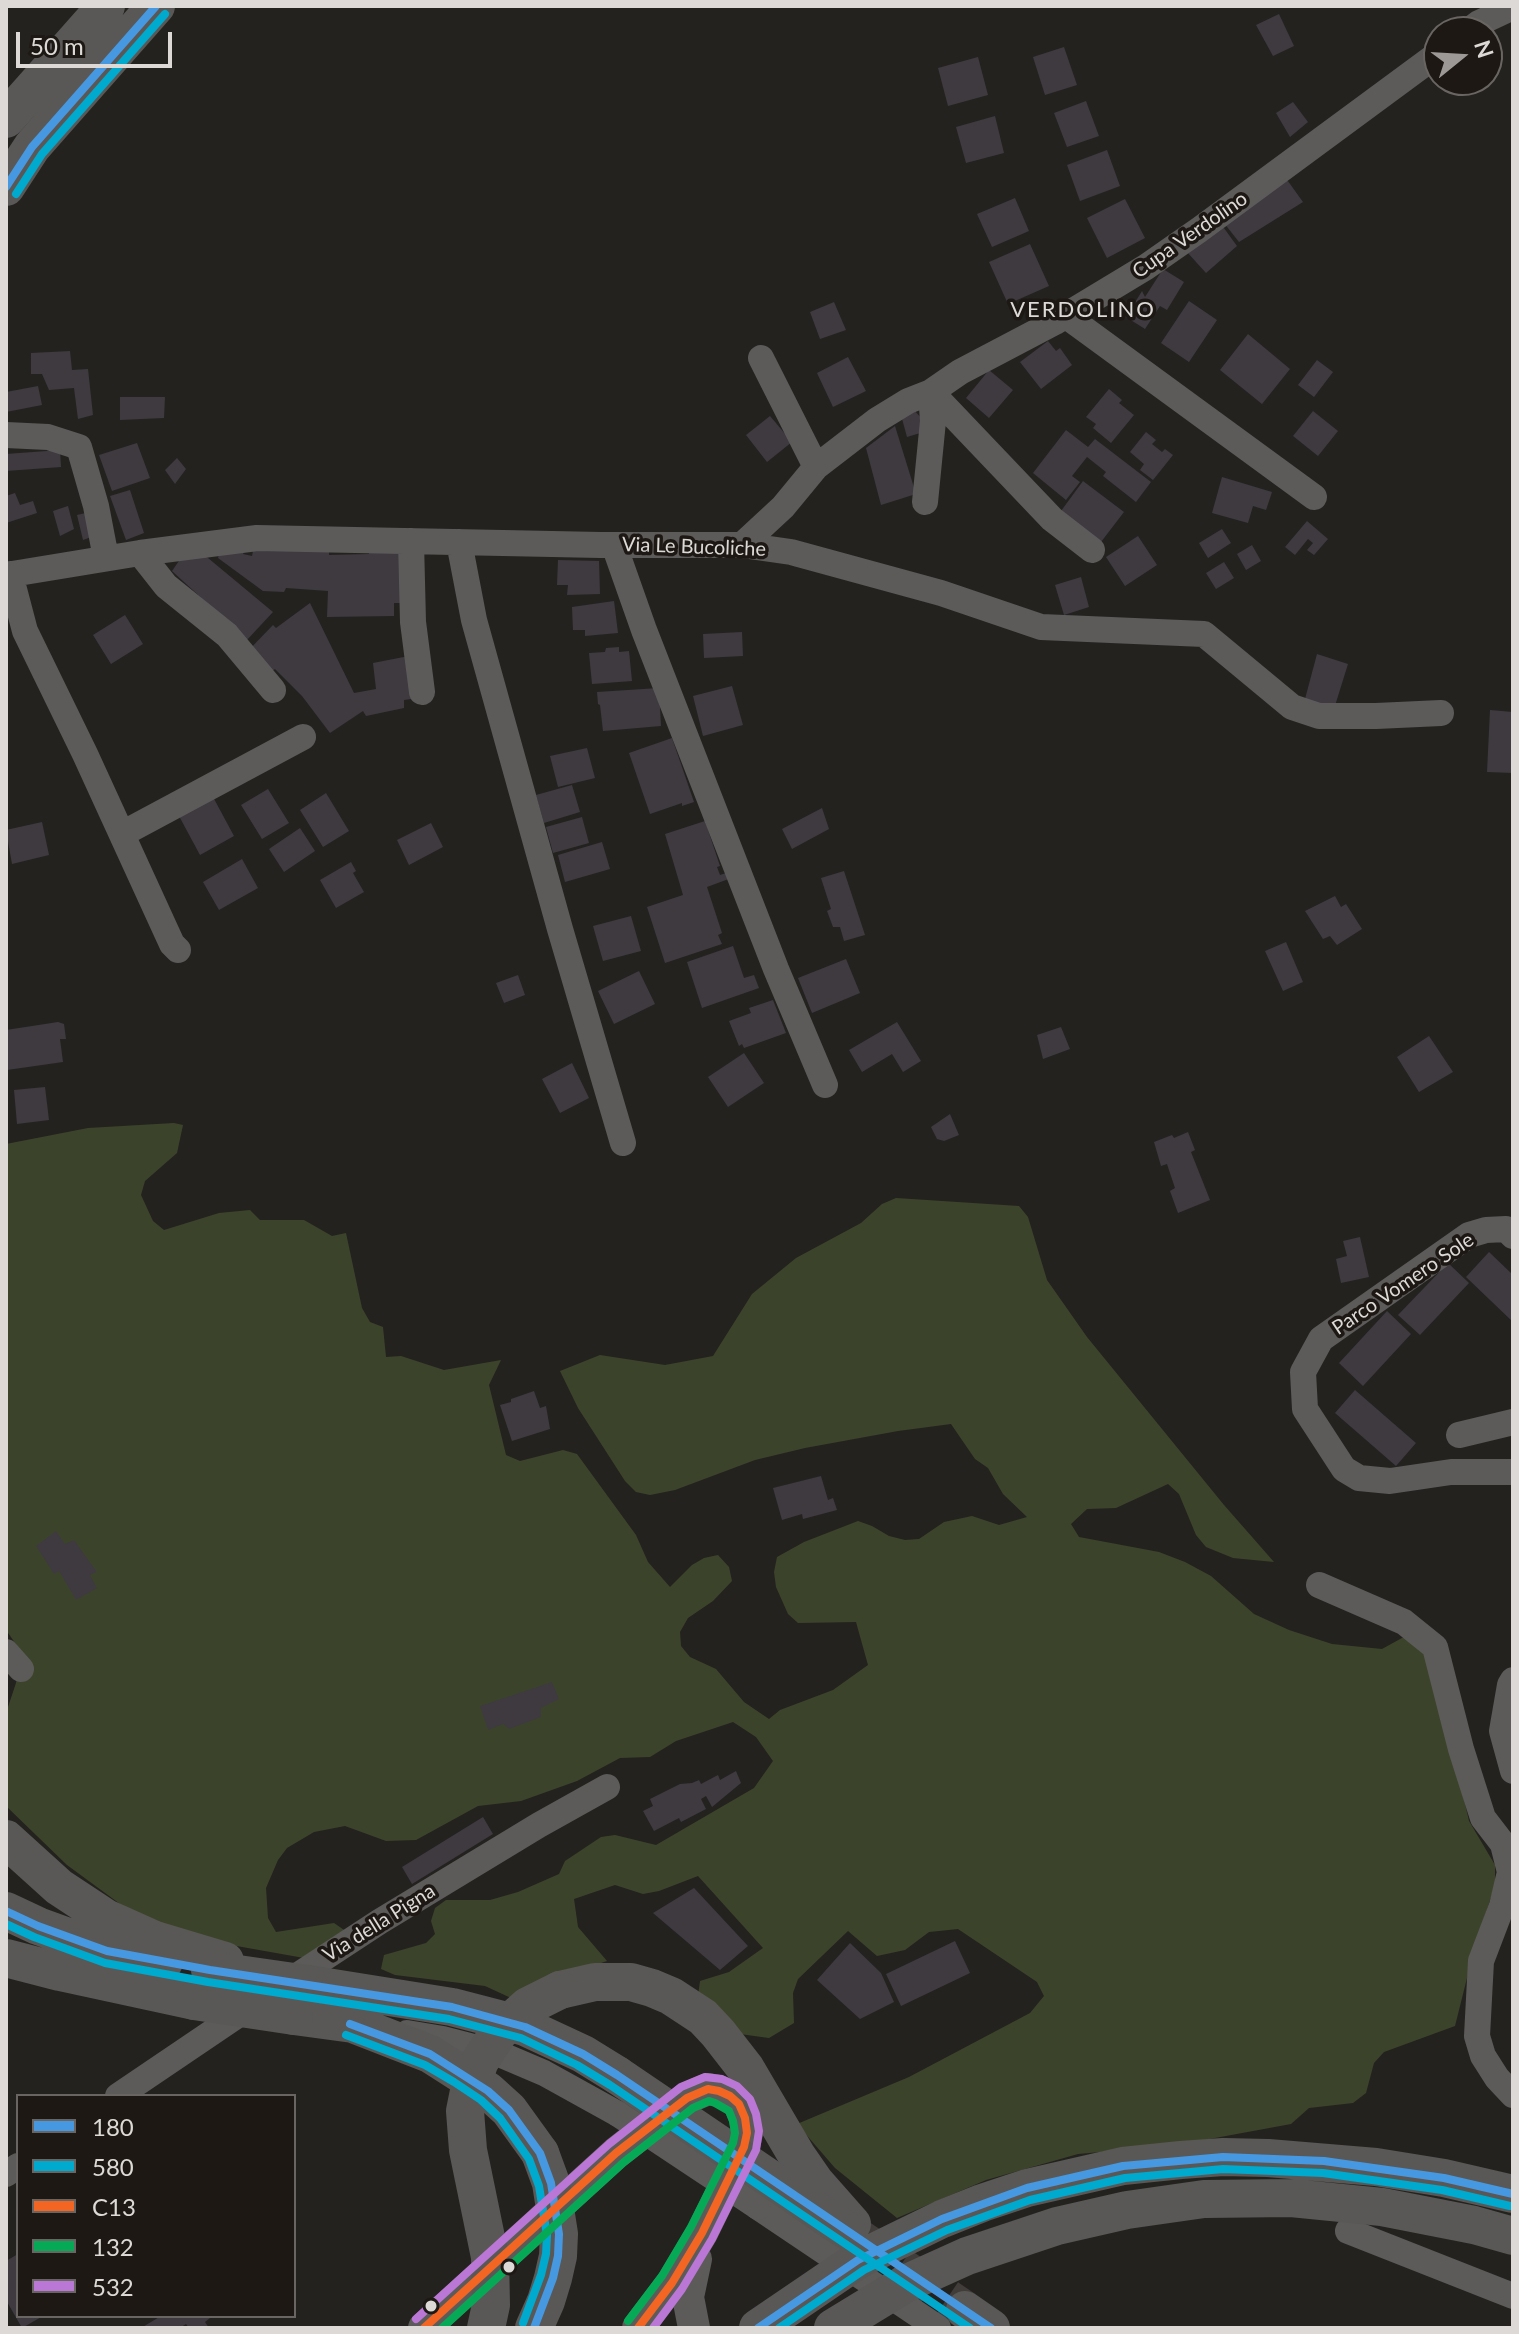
<!DOCTYPE html>
<style>
body{margin:0}
#map{position:relative;width:1519px;height:2334px;overflow:hidden;background:#24221f;font-family:Lato,sans-serif}
canvas{display:block}
.frame{position:absolute;inset:0;border:8px solid #dcd9d6;pointer-events:none}
.legend{position:absolute;left:16px;top:2094px;width:280px;height:224px;box-sizing:border-box;background:#1d1814;border:2px solid #696562;margin:0;padding:10px 14px;list-style:none;font-size:24px;color:#dcd9d6}
.legend li{display:flex;align-items:center;gap:16px;height:40px}
.legend b{width:40px;border:2px solid #696562}
.north{position:absolute;left:1423px;top:16px;width:80px;height:80px;box-sizing:border-box;background:#1d1814;border:2px solid #696562;border-radius:50%;rotate:72deg;font-size:22px;font-weight:700;line-height:32px;text-align:center;color:#dcd9d6}
.north::after{content:'';display:block;margin:auto;width:28px;height:36px;background:#9c9996;clip-path:polygon(50% 0,100% 100%,50% 72%,0 100%)}
.scale{position:absolute;left:16px;top:32px;width:156px;height:36px;box-sizing:border-box;border:4px solid #dcd9d6;border-top:0;padding-left:10px;font-size:24px;line-height:28px;white-space:nowrap;color:#dcd9d6;-webkit-text-stroke:6px #1d1814;paint-order:stroke}
</style>
<div id="map">
<canvas width="1519" height="2334"></canvas>
<div class="frame"></div>
<ul class="legend">
<li><b style="height:10px;background:#4699e1"></b>180</li>
<li><b style="height:10px;background:#00a9ce"></b>580</li>
<li><b style="height:10px;background:#f26522"></b>C13</li>
<li><b style="height:10px;background:#06aa56"></b>132</li>
<li><b style="height:10px;background:#ba77d6"></b>532</li>
</ul>
<div class="north">N</div>
<div class="scale">50 m</div>
</div>
<script>
const context = document.querySelector('canvas').getContext('2d');
context.lineJoin = 'round';
function fill(path, color) { context.fillStyle = color; context.fill(path, 'evenodd'); }
const toPath = rows => new Path2D(rows.map(r => 'M' + r).join(''));
function trace(path, color, width, dash) { context.strokeStyle = color; context.lineWidth = width; context.lineCap = dash ? 'butt' : 'round'; context.setLineDash(dash || []); context.stroke(path); }
function drawText(font, color, halo, rows, align = 'center') {
  context.font = font + ' Lato,sans-serif'; context.lineWidth = 7; context.setLineDash([]); context.textBaseline = 'middle'; context.strokeStyle = halo; context.fillStyle = color; for (const [text, x, y, turn = 0] of rows) {
    context.save(); context.translate(x, y); context.rotate((+turn || 0) * Math.PI / 180); context.textAlign = isNaN(turn) ? turn : align; if (halo) context.strokeText(text, 0, 0); context.fillText(text, 0, 0); context.restore();
  }
}
const green = toPath([
 [174,1123,183,1125,177,1153,145,1181,141,1195,153,1221,164,1230,219,1213,250,1210,260,1220,304,1220,332,1236,346,1233,362,1308,370,1322,383,1327,386,1357,401,1356,444,1370,501,1360,489,1385,506,1455,520,1461,563,1450,577,1454,636,1535,648,1562,670,1587,692,1565,704,1558,718,1555,729,1567,732,1581,713,1601,688,1618,680,1632,681,1646,690,1657,716,1669,744,1702,769,1719,780,1710,833,1690,868,1665,856,1622,798,1623,788,1614,776,1587,774,1572,777,1557,804,1542,858,1521,872,1526,889,1536,905,1540,919,1539,944,1522,972,1516,999,1525,1027,1517,1003,1494,988,1468,975,1459,951,1424,898,1431,805,1448,755,1460,675,1490,650,1495,636,1492,625,1481,578,1408,560,1371,600,1355,665,1365,713,1356,752,1294,796,1258,861,1223,882,1204,896,1198,1019,1206,1028,1217,1047,1280,1087,1337,1224,1505,1274,1562,1233,1558,1206,1547,1196,1535,1179,1494,1168,1484,1116,1508,1087,1509,1071,1524,1079,1537,1159,1552,1185,1562,1211,1576,1254,1614,1289,1630,1332,1644,1382,1649,1411,1633,1430,1652,1469,1821,1495,1865,1495,1885,1475,1946,1455,2026,1384,2052,1374,2063,1366,2093,1353,2103,1309,2108,1291,2124,1177,2145,1078,2154,986,2180,897,2218,835,2168,797,2124,909,2077,1030,2013,1044,1996,1037,1982,958,1929,929,1932,905,1950,877,1956,848,1931,798,1979,793,1993,794,2023,769,2038,740,2034,698,1996,700,1981,729,1972,763,1948,698,1876,659,1891,643,1894,615,1885,574,1899,578,1927,607,1961,556,1978,511,1998,485,1986,395,1975,381,1969,384,1955,426,1943,435,1934,431,1921,435,1908,446,1900,490,1900,518,1892,559,1874,565,1861,601,1837,615,1835,656,1845,754,1788,773,1761,756,1737,733,1722,676,1741,650,1757,620,1758,577,1781,521,1801,478,1806,416,1840,386,1841,345,1826,314,1832,287,1848,278,1860,266,1888,268,1918,276,1932,334,1923,347,1932,304,1958,203,1940,131,1912,67,1865,6,1806,6,1713,16,1683,20,1650,6,1630,6,1144,88,1128]
]);
const building = toPath([
 [1279,14,1294,46,1273,56,1256,25],
 [1064,47,1077,85,1045,95,1033,57],
 [978,57,988,95,948,106,938,68],
 [1086,101,1099,136,1067,147,1054,113],
 [1293,102,1308,122,1290,137,1276,113],
 [995,116,1004,153,966,163,956,127],
 [1107,150,1120,186,1080,201,1067,165],
 [1285,177,1303,202,1239,242,1224,223],
 [1015,198,1029,231,992,247,977,214],
 [1125,199,1145,238,1107,258,1087,218],
 [1221,224,1237,246,1206,273,1187,252],
 [1030,244,1049,286,1008,304,989,262],
 [1163,269,1184,282,1167,310,1160,306,1145,329,1126,317,1142,291,1145,297],
 [1189,301,1217,320,1189,362,1161,343],
 [834,302,846,330,820,339,810,312],
 [1248,334,1290,369,1262,404,1220,370],
 [1048,341,1056,351,1060,348,1072,365,1041,389,1020,362],
 [70,351,72,370,88,369,93,415,78,419,74,388,49,390,42,374,31,374,31,353],
 [848,357,866,391,833,407,817,373],
 [1317,360,1333,372,1314,397,1298,385],
 [989,370,1013,390,989,418,966,398],
 [38,386,42,405,6,412,6,392],
 [1109,389,1122,400,1119,403,1134,415,1111,443,1093,428,1096,424,1086,417],
 [120,397,165,397,164,418,120,420],
 [914,410,923,420,927,431,907,437,901,415],
 [1313,411,1338,431,1318,456,1293,436],
 [770,416,792,442,767,462,746,435],
 [895,426,916,494,881,505,866,448],
 [1066,430,1088,447,1095,439,1151,482,1136,502,1103,476,1106,472,1087,457,1072,476,1080,482,1066,500,1033,473],
 [1146,432,1156,440,1152,444,1162,452,1165,449,1173,455,1153,480,1140,470,1144,464,1130,452],
 [137,443,150,478,112,491,99,455],
 [60,450,61,467,6,471,6,454],
 [177,458,186,469,175,484,165,470],
 [1222,477,1272,492,1266,510,1253,506,1248,523,1212,513],
 [1083,481,1124,512,1101,542,1061,511],
 [130,490,144,533,126,540,110,496],
 [15,493,20,505,33,501,37,513,6,523,6,496],
 [68,506,74,529,60,536,53,511],
 [90,512,97,535,83,540,77,515],
 [1307,521,1328,539,1314,555,1307,550,1313,543,1308,539,1295,555,1285,547],
 [1222,529,1231,543,1208,558,1199,543],
 [1138,536,1157,565,1125,586,1106,557],
 [1252,545,1261,561,1246,570,1237,554],
 [329,548,329,555,369,554,369,548,407,548,408,603,394,603,394,616,327,617,328,591,286,588,284,592,263,591,218,558,220,551,244,552,243,554,252,556,253,551],
 [202,553,273,612,246,641,231,625,172,571,181,558],
 [558,560,599,561,600,594,567,595,568,585,557,585],
 [1224,562,1234,578,1216,589,1206,573],
 [1081,577,1089,607,1064,615,1055,585],
 [614,601,618,633,585,636,585,630,573,630,572,607],
 [310,603,354,693,376,689,373,663,414,655,418,698,404,700,404,708,366,716,363,711,330,733,302,696,275,669,269,673,245,654,273,625,276,628],
 [125,615,143,644,111,664,93,635],
 [742,632,743,656,704,658,703,634],
 [619,647,619,652,629,651,632,681,592,684,589,653,605,652,606,648],
 [1317,654,1348,664,1334,709,1305,699],
 [732,686,743,725,703,736,693,696],
 [659,688,661,726,603,731,600,705,598,704,597,692],
 [1490,710,1513,712,1513,773,1487,772],
 [672,738,694,802,682,806,682,803,650,814,629,753],
 [587,748,595,778,558,787,550,756],
 [572,785,580,812,544,823,536,795],
 [268,789,289,823,262,839,241,805],
 [326,793,349,831,323,847,300,810],
 [213,797,234,836,200,855,179,816],
 [822,808,829,829,792,849,782,829],
 [582,817,589,843,553,853,546,827],
 [705,821,720,866,717,867,720,875,732,871,734,877,707,887,722,933,718,935,722,944,665,963,647,907,683,895,665,834],
 [42,822,49,855,12,864,6,830],
 [431,823,443,847,409,865,397,840],
 [300,828,315,851,284,872,269,849],
 [602,842,610,869,565,882,558,855],
 [242,859,258,888,219,910,203,882],
 [351,862,356,871,353,873,364,892,336,908,320,880],
 [844,871,865,935,844,941,840,927,833,927,827,911,831,909,821,878],
 [1335,896,1341,907,1346,904,1362,929,1337,945,1330,936,1323,939,1305,911],
 [631,916,641,951,603,961,593,926],
 [1286,942,1303,982,1283,991,1265,951],
 [733,946,744,978,754,975,759,988,702,1008,687,962],
 [846,959,860,993,812,1013,798,978],
 [639,971,655,1004,614,1024,598,991],
 [518,975,525,995,504,1003,496,983],
 [773,1000,786,1033,744,1048,742,1044,739,1046,729,1021,751,1013,749,1008],
 [58,1022,64,1024,66,1039,60,1039,63,1062,7,1070,6,1030],
 [897,1022,921,1061,903,1072,892,1054,862,1072,849,1050],
 [1061,1027,1070,1049,1043,1059,1037,1035],
 [1429,1036,1453,1072,1419,1092,1397,1057],
 [744,1053,764,1083,728,1107,708,1077],
 [572,1063,589,1098,560,1113,542,1079],
 [45,1087,49,1120,17,1124,14,1090],
 [950,1114,959,1135,944,1141,937,1139,931,1127],
 [1188,1132,1195,1150,1191,1152,1210,1200,1178,1213,1170,1191,1175,1188,1167,1164,1161,1166,1154,1142,1172,1135,1174,1138],
 [1360,1237,1369,1277,1341,1283,1336,1259,1347,1256,1343,1241],
 [1489,1252,1513,1275,1513,1322,1466,1277],
 [1448,1263,1469,1283,1420,1335,1398,1315],
 [1387,1311,1411,1334,1363,1386,1339,1363],
 [1355,1390,1416,1443,1396,1466,1335,1413],
 [534,1391,540,1408,546,1406,550,1429,512,1441,500,1405,511,1402,511,1399],
 [821,1476,828,1500,833,1498,837,1510,803,1519,802,1514,782,1520,773,1488],
 [56,1531,65,1544,74,1540,97,1572,90,1575,97,1588,76,1600,59,1571,54,1574,36,1546],
 [552,1682,559,1699,541,1708,541,1717,509,1729,503,1724,488,1730,480,1706],
 [736,1771,741,1783,712,1807,706,1796,701,1799,706,1809,681,1822,679,1818,654,1831,643,1811,653,1806,650,1799,680,1784,692,1783,699,1780,701,1784,718,1775,720,1780],
 [483,1817,493,1834,412,1884,402,1867],
 [694,1888,748,1946,720,1970,653,1913],
 [955,1941,970,1973,901,2006,886,1974],
 [850,1943,881,1973,894,2002,860,2019,817,1980],
 [18,2254,18,2316,43,2316,22,2328,6,2300,6,2261],
 [161,2316,209,2316,210,2318,205,2322,209,2328,189,2328,186,2324,180,2328,141,2328]
]);
const highwayTunnel = toPath([
 [853,2234,965,2310]
]);
const minor = toPath([
 [1467,32,1479,23,1513,7],
 [1065,315,1314,497],
 [761,358,816,467],
 [931,392,1052,519,1092,550],
 [6,435,48,437,79,447,96,506,106,558],
 [925,502,933,421,931,392],
 [411,541,413,622,422,692],
 [459,542,474,620,560,929,623,1143],
 [614,545,644,630,776,969,825,1085],
 [742,545,783,507,816,467,877,420,908,401,931,392,960,372,1055,322,1146,267,1199,230,1439,53],
 [140,553,166,586,227,635,273,690],
 [10,574,25,631,85,754,172,944,178,950],
 [6,575,140,553,257,538,601,545,742,545,791,552,941,593,1041,627,1204,634,1292,707,1319,716,1376,716,1441,713],
 [122,834,303,737],
 [1513,1236,1506,1229,1486,1230,1469,1235,1321,1339,1303,1372,1305,1409,1344,1469,1359,1478,1390,1481,1451,1472,1513,1472],
 [1459,1435,1513,1422],
 [1319,1585,1404,1622,1435,1647,1461,1749,1483,1818,1503,1844,1510,1872,1502,1906,1481,1961,1477,2036,1483,2056,1497,2078,1513,2095],
 [6,1652,21,1669],
 [1513,1680,1510,1685,1502,1731,1513,1771],
 [283,1985,379,1922,539,1825,607,1787],
 [407,2033,443,2039,497,2053,544,2073,618,2114],
 [118,2096,251,2006],
 [6,2174,18,2166],
 [758,2207,938,2328],
 [1348,2231,1513,2296]
]);
const major = toPath([
 [424,2328,616,2153,687,2098,708,2089,719,2091,730,2096,739,2104,745,2118,747,2133,744,2147,702,2233,672,2283,638,2328],
 [694,2328,688,2297,696,2259]
]);
const highway = toPath([
 [6,119,106,6],
 [6,187,32,147,156,6],
 [6,1839,59,1887,106,1918,155,1940,225,1961],
 [6,1911,38,1926,107,1951,164,1962],
 [6,1958,60,1972,194,2001],
 [308,1984,452,2007,502,2020,525,2027,583,2054,617,2075],
 [560,1990,595,1982,631,1982,652,1988,671,1996,703,2017,718,2033,746,2069,797,2156,815,2182,852,2224],
 [294,2016,353,2024,430,2054,488,2091,509,2110,540,2153],
 [858,2260,942,2219,982,2203,1027,2188,1123,2166,1181,2160,1223,2157,1268,2158,1376,2167,1444,2178,1513,2194],
 [905,2284,967,2256,1057,2226,1127,2210,1204,2199,1291,2198,1382,2207,1474,2225,1513,2236],
 [965,2310,991,2328]
]);
const minorBridge = toPath([
 [618,2114,758,2207]
]);
const highwayBridge = toPath([
 [210,1970,308,1984],
 [194,2001,294,2016],
 [617,2075,847,2231],
 [486,2328,491,2305,490,2257,468,2150,465,2111,469,2091,480,2061,499,2032,528,2006,560,1990],
 [534,2328,546,2301,553,2278,558,2256,559,2234,551,2183,540,2153],
 [758,2328,858,2260],
 [833,2328,905,2284]
]);
const bus1 = toPath([
 [6,187,32,147,156,6],
 [6,1911,38,1926,107,1951,210,1970,452,2007,525,2027,583,2054,617,2075,991,2328],
 [350,2024,430,2054,488,2091,509,2110,540,2153,551,2183,559,2234,558,2256,553,2278,534,2328],
 [758,2328,858,2260,942,2219,1027,2188,1123,2166,1223,2157,1324,2161,1444,2178,1513,2194]
]);
const bus2 = toPath([
 [16,194,42,154,165,14],
 [6,1924,34,1937,105,1963,208,1982,449,2019,521,2038,577,2065,610,2085,970,2328],
 [346,2035,425,2065,454,2082,481,2100,500,2118,529,2159,539,2186,547,2235,546,2254,541,2275,523,2323],
 [779,2328,864,2270,947,2230,1030,2200,1125,2178,1223,2169,1323,2173,1442,2190,1510,2206]
]);
const bus3 = toPath([
 [424,2328,616,2153,687,2098,708,2089,719,2091,730,2096,739,2104,745,2118,747,2133,744,2147,702,2233,672,2283,638,2328]
]);
const bus4 = toPath([
 [442,2328,624,2162,693,2108,709,2101,715,2103,729,2111,733,2121,735,2133,733,2143,691,2227,662,2276,628,2321]
]);
const bus5 = toPath([
 [416,2319,609,2144,681,2087,705,2077,722,2079,737,2086,750,2099,756,2114,759,2131,756,2150,712,2239,682,2289,653,2328]
]);
const markers = [
 [509,2267,7,"#dcd9d6"],
 [431,2306,7,"#dcd9d6"]
];
const streetNames = [
 ["Cupa Verdolino",1190,235,-35],
 ["Via Le Bucoliche",694,547,2],
 ["Parco Vomero Sole",1403,1284,-34],
 ["Via della Pigna",379,1923,-32]
];
const neighbourhoodNames = [
 ["VERDOLINO",1083,310]
];
fill(green, '#3b442b');
fill(building, '#3e3a40');
trace(highwayTunnel, '#403d3a', 38, [38, 19]);
trace(minor, '#5c5b5a', 26);
trace(major, '#5d5b5a', 32);
trace(highway, '#5a5856', 38);
trace(minorBridge, '#5c5b5a', 26);
trace(highwayBridge, '#5a5856', 38);
trace(bus1, '#4699e1', 8);
trace(bus2, '#00a9ce', 8);
trace(bus3, '#f26522', 8);
trace(bus4, '#06aa56', 8);
trace(bus5, '#ba77d6', 8);
for (const [x, y, r, color] of markers) { const dot = new Path2D(); dot.arc(x, y, r, 0, 2 * Math.PI); context.fillStyle = color; context.fill(dot); trace(dot, '#1d1814', 3); }
drawText('20px', '#dcd9d6', '#1d1814', streetNames);
context.letterSpacing = '2px';
drawText('22px', '#dcd9d6', '#1d1814', neighbourhoodNames);
context.letterSpacing = '0px';
</script>
